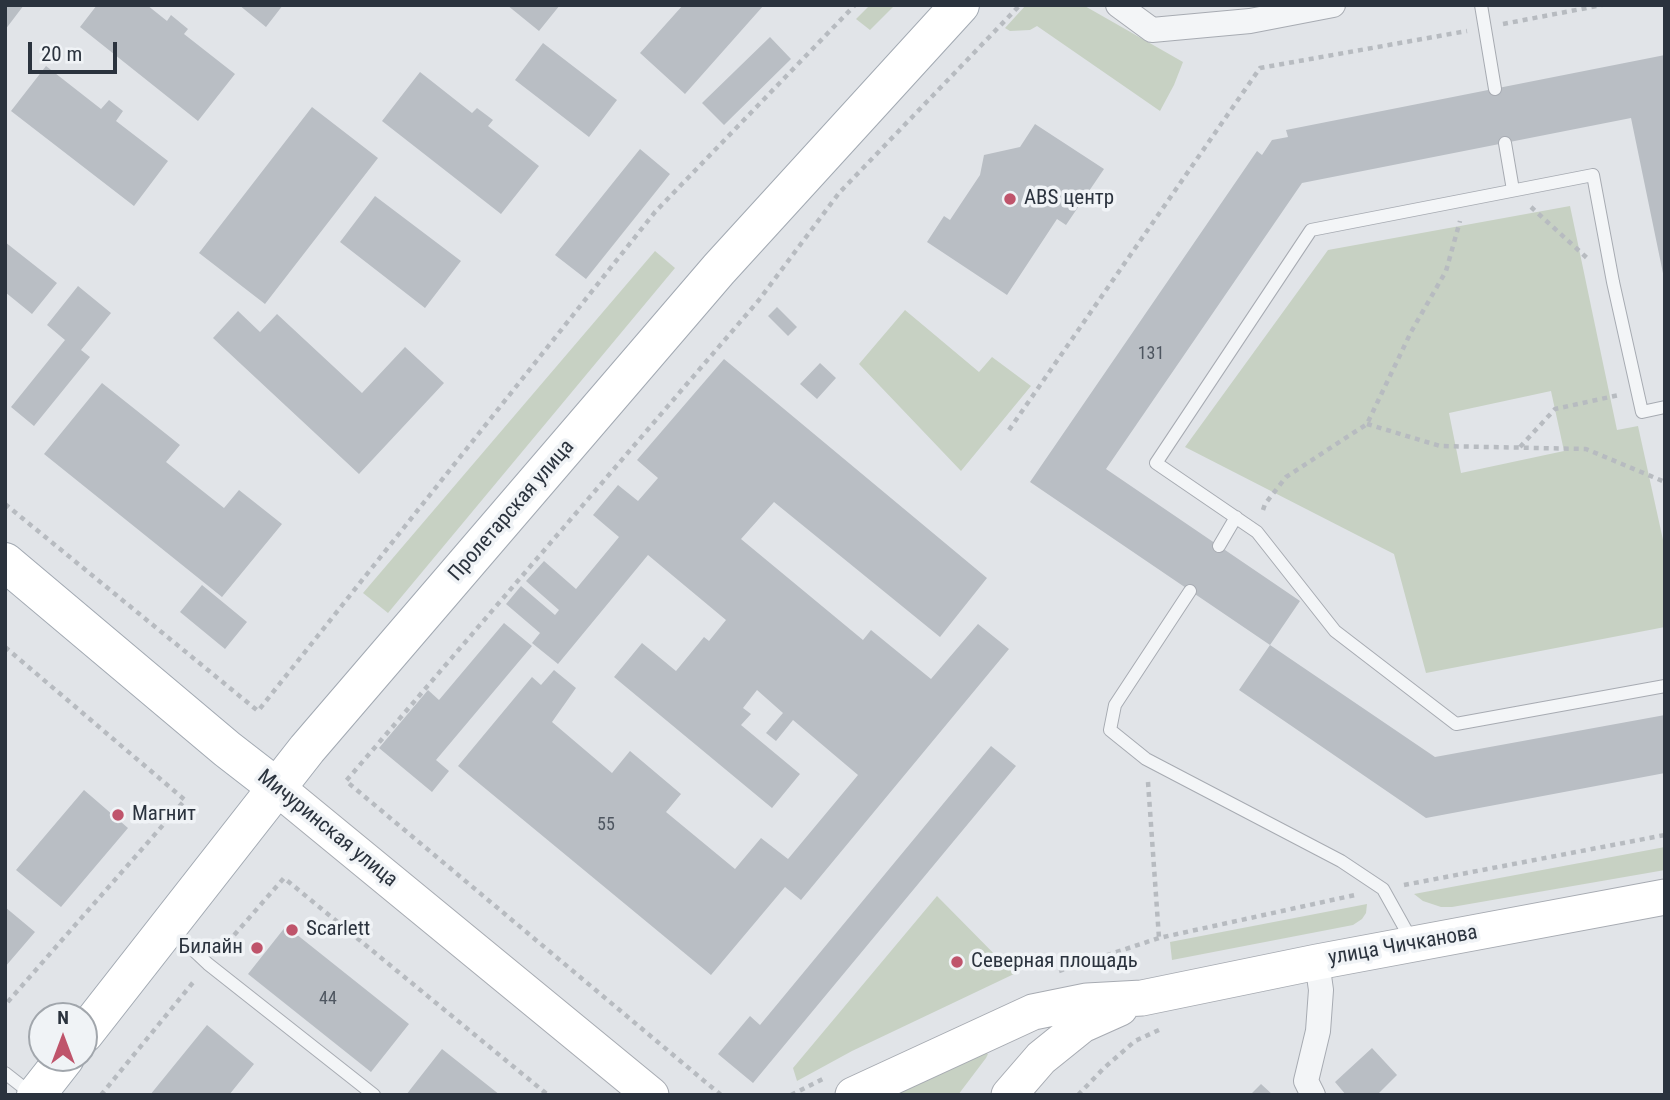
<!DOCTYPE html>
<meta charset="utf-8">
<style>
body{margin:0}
#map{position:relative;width:1670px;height:1100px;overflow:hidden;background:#e1e4e8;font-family:"Roboto Condensed",sans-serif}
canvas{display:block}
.frame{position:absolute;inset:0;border:7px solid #2b333e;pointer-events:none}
.north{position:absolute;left:28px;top:1002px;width:70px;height:70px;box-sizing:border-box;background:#f0f3f6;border:2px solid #a1a6ac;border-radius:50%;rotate:0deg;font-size:19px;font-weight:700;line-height:28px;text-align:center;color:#2b333e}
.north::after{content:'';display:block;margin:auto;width:24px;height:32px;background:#bf546b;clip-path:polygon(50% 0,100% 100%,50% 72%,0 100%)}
.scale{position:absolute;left:28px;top:42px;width:89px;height:32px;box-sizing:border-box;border:4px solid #2b333e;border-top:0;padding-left:9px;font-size:21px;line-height:24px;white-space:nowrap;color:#2b333e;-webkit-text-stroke:5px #f0f3f6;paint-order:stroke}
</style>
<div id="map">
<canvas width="1670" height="1100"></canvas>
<div class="frame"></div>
<div class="north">N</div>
<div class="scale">20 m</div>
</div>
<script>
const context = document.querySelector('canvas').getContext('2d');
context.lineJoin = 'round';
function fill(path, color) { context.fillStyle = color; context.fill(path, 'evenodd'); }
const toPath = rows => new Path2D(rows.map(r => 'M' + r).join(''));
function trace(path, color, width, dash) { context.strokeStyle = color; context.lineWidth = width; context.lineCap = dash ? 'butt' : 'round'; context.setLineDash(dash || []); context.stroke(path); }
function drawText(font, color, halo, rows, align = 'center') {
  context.font = font + ' "Roboto Condensed",sans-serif'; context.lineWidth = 7; context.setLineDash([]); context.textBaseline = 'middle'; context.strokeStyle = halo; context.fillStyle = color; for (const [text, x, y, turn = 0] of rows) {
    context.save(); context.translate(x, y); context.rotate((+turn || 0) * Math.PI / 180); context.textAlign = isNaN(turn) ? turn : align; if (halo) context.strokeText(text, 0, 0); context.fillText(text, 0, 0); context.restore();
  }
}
const green = toPath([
 [870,5,895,5,870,30,856,19],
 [1026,5,1083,5,1183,62,1174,85,1160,111,1037,26,1030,30,1010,31,1005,28],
 [1570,206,1617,430,1638,426,1665,549,1665,627,1426,673,1394,554,1185,447,1328,250],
 [1551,391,1564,451,1461,473,1449,413],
 [655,251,675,268,388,613,363,593],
 [905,310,979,372,992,357,1031,386,961,471,859,364],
 [1665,847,1665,870,1452,907,1441,907,1423,901,1414,894],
 [937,896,1014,974,852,1051,797,1081,793,1068],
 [1367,904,1366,913,1362,919,1353,925,1172,960,1170,942],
 [985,1052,988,1054,986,1058,958,1095,895,1095]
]);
const building = toPath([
 [5,5,24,5,5,30],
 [97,5,147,5,167,21,171,15,188,29,184,34,235,74,198,121,80,27],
 [239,5,283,5,266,27],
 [507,5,560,5,539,31],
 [683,5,764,5,685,94,640,53],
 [770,37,791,59,724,125,702,103],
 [543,43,617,100,589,137,515,80],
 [1665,55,1665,283,1631,118,1302,183,1106,469,1300,601,1270,645,1435,757,1665,715,1665,773,1426,818,1239,690,1270,645,1030,482,1257,151,1262,155,1272,140,1288,137,1286,130],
 [46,66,101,109,109,100,123,111,116,121,168,161,134,206,11,111],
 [420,72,472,113,477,108,493,120,488,126,539,166,501,214,382,121],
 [312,107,378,158,265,304,199,253],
 [1035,124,1104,169,1066,225,1057,219,1007,295,927,242,944,216,950,220,980,175,984,155,1020,147],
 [640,149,670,174,586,279,555,255],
 [375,196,461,261,425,308,340,242],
 [5,242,57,283,32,314,5,292],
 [78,286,111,313,81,350,90,357,34,426,11,407,65,340,47,325],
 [777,307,797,327,788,336,768,316],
 [238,311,260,332,277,314,362,393,405,347,444,383,359,474,213,338],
 [724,359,987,578,940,637,774,502,741,539,863,640,871,630,931,679,978,624,1009,649,801,900,785,887,711,975,458,766,532,677,541,685,554,670,576,688,552,722,612,773,630,751,681,794,666,812,735,869,761,838,788,859,858,775,793,720,776,741,766,733,783,713,757,690,743,708,751,714,741,725,800,774,772,808,614,677,642,643,676,671,704,637,709,641,726,620,648,555,558,664,532,643,540,633,506,604,521,586,555,615,559,610,526,581,544,561,576,589,619,537,593,515,618,485,638,501,658,478,637,460],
 [820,363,836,378,817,399,800,384],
 [102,383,180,445,166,462,224,508,239,490,282,524,222,597,44,454],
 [202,585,247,622,225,649,180,612],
 [504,623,532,646,436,760,449,771,432,792,379,748,428,690,439,700],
 [991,746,1016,766,753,1083,718,1054,750,1016,760,1025],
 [84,790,128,828,61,907,16,870],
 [5,907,35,932,5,967],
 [286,926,409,1024,371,1072,248,974],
 [207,1025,254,1064,229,1095,150,1095],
 [1372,1048,1397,1075,1377,1095,1346,1095,1335,1082],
 [442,1049,500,1095,406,1095],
 [1261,1084,1273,1095,1250,1095]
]);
const path = toPath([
 [1503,24,1602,5],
 [1531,207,1587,258],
 [1367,424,1440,446,1586,449,1665,482],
 [1009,430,1260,68,1467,31],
 [1520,447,1555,409,1619,395],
 [5,504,258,711,655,212,855,5],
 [1263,510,1265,504,1286,477,1367,424,1411,332,1446,271,1460,221],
 [5,647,185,800,5,1005],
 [1148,782,1159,938],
 [1404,885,1665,835],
 [221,950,284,878,548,1095],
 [1059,971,1159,938,1355,895],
 [101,1095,195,980],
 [721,1095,346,781,759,300,839,193,1020,5],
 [791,1095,825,1078],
 [1078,1095,1104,1068,1135,1041,1161,1029]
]);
const lane = toPath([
 [1481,5,1495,89],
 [1505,143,1513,190],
 [1665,407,1642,412,1613,282,1593,175,1311,230,1156,463,1257,532,1335,631,1456,724,1665,686],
 [1219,546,1236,517],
 [1190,591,1115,705,1110,730,1146,759,1341,861,1383,889,1412,941],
 [172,930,208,964,374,1095],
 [5,1073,33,1095]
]);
const street = toPath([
 [1118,5,1152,30,1250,21,1333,5],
 [1313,1095,1306,1081,1318,1031,1321,990,1317,962]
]);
const secondary = toPath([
 [276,787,651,1095],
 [853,1095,1033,1012,1087,1001,1142,998,1317,962,1665,897],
 [1009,1095,1041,1058,1082,1025,1120,1008]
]);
const primary = toPath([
 [5,562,227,749,276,787],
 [84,1034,307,749,719,269,960,5],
 [36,1095,65,1058]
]);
const markers = [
 [1010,199,7,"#bf546b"],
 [118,815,7,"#bf546b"],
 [292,930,7,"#bf546b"],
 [257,948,7,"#bf546b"],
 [957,962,7,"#bf546b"]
];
const numberNames = [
 ["131",1151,354],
 ["55",606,825],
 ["44",328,999]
];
const poiNames = [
 ["ABS центр",1024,199],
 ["Магнит",132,815],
 ["Scarlett",306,930],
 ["Билайн",243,948,"right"],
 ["Северная площадь",971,962]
];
const streetNames = [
 ["Пролетарская улица",512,511,-49],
 ["Мичуринская улица",327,829,39],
 ["улица Чичканова",1403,946,-10]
];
fill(green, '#c7d1c3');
fill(building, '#b9bec4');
trace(lane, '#a7abb2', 14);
trace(street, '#a7abb2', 26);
trace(secondary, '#a7abb2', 37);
trace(primary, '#a2a9b2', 40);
trace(path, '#b7bbc0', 4.5, [5, 5]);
trace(lane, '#f3f5f7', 12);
trace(street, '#f3f5f7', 24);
trace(secondary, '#fff', 35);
trace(primary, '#fff', 38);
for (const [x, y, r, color] of markers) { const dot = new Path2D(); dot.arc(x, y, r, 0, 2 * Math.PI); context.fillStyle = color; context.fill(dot); trace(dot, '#f0f3f6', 2.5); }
drawText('18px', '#4e5660', null, numberNames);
drawText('21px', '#2b333e', '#f0f3f6', poiNames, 'left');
drawText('21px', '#2b333e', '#f0f3f6', streetNames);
</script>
